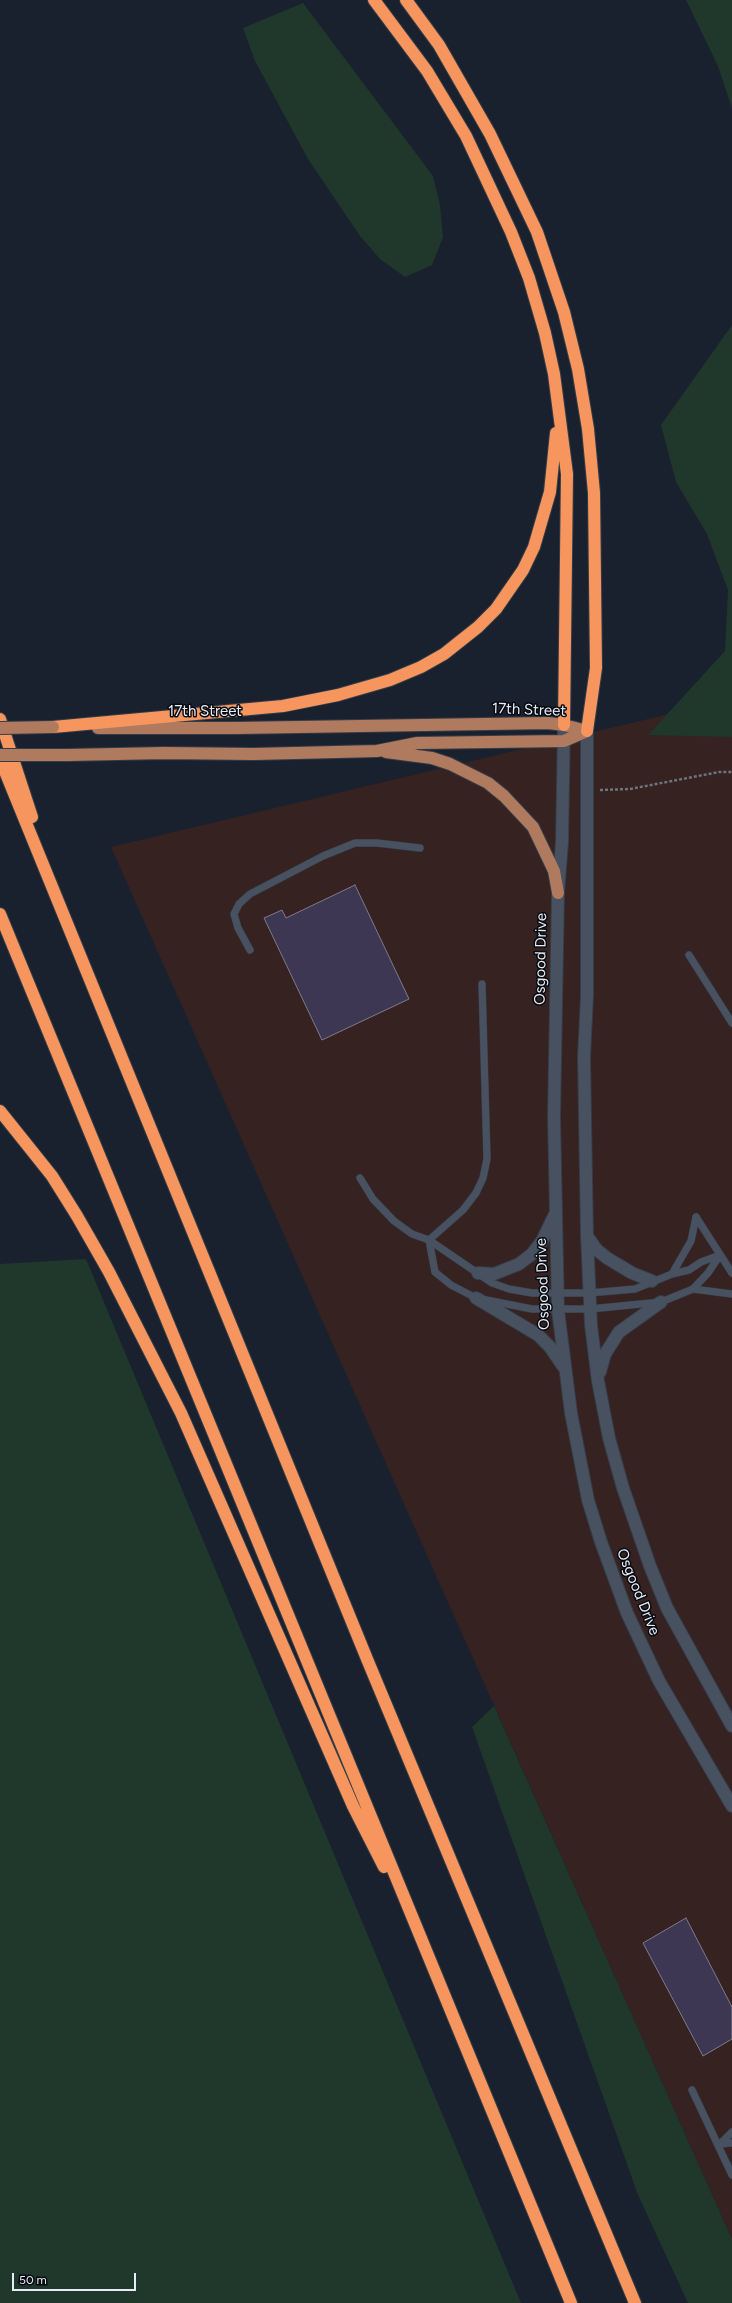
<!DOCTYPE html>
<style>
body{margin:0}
#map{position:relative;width:732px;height:2303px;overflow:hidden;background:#19212e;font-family:Figtree,sans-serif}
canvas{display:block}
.scale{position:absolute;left:12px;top:2273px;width:124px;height:18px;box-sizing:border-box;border:2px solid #e7edf6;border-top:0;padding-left:5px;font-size:12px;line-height:14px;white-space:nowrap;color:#e7edf6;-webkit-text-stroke:3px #070a10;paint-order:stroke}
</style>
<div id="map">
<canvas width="732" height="2303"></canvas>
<div class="scale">50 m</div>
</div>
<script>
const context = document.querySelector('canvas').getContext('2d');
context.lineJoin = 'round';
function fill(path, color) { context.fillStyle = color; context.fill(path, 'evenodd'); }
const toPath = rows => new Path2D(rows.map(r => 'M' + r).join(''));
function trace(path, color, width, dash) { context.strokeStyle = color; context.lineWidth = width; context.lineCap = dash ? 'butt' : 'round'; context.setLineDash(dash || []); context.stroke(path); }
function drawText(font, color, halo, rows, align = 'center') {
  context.font = font + ' Figtree,sans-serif'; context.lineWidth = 3; context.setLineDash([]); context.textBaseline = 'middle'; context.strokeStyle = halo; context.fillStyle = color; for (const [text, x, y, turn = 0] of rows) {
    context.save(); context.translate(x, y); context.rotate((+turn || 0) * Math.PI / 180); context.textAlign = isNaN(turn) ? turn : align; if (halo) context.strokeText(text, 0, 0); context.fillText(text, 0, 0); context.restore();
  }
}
const commercial = toPath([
 [732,699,732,2239,111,847]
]);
const green = toPath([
 [686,0,732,0,732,108,718,66],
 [303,3,433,176,440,205,443,237,432,265,405,277,380,259,360,236,308,159,255,61,243,28],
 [732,325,732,737,648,735,725,651,728,590,707,534,676,482,661,425],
 [86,1259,521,2303,0,2303,0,1264],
 [494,1706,732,2239,732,2303,688,2303,638,2195,472,1727]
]);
const building = toPath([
 [355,885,409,999,322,1040,264,918,282,910,286,918,355,885],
 [686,1918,732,2007,732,2039,703,2056,643,1943,686,1918]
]);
const path = toPath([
 [600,790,630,789,719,772,732,772]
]);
const lane = toPath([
 [250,950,238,928,234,914,239,904,250,894,323,856,355,843,377,843,420,848],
 [689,955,732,1023],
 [360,1178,373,1199,394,1221,412,1234,429,1240,463,1210,476,1193,483,1178,487,1159,482,984],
 [696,1217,732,1273],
 [429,1240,435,1272,451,1285,476,1298,532,1309,590,1309,661,1302,693,1289,708,1273,720,1255],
 [429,1240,492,1283,509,1289,532,1293,589,1293,635,1289,672,1274,689,1270,701,1262,720,1255],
 [672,1274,691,1241,696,1217],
 [693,1289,732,1294],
 [692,2090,732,2175],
 [719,2144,732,2143],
 [719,2145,732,2132]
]);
const secondary = toPath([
 [564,725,562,842,558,893,554,1117,558,1310,571,1413,588,1500,601,1542,627,1613,659,1681,732,1806],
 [587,731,587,996,584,1057,587,1236,591,1325,598,1381,609,1438,623,1488,650,1566,667,1608,732,1726],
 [587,1236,597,1250,607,1258,632,1273,652,1281],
 [478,1273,494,1274,519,1264,532,1254,542,1241,555,1214],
 [476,1298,538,1335,550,1347,563,1366],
 [600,1372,605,1354,619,1332,661,1302]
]);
const primary = toPath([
 [98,728,236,728,548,723,564,725,587,731],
 [386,752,432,758,450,764,488,783,504,796,533,827,554,871,558,893],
 [68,755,164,753,254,754,377,751,417,743,564,741,587,731]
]);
const highway = toPath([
 [374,0,427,71,466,136,511,232,529,278,545,333,554,374,567,474,564,725],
 [406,0,439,45,490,134,537,232,564,312,578,369,588,429,594,493,596,668,587,731],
 [0,719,32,817],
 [53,727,283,706,338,695,390,680,421,667,444,654,478,627,496,609,523,570,534,547,550,492,556,433],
 [0,759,367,1659,635,2303],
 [0,914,571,2303],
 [0,1111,52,1176,77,1216,109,1272,181,1413,353,1806,384,1867]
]);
const primaryBridge = toPath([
 [0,728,53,727],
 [0,755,68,755]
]);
const streetNames = [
 ["17th Street",529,710,2],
 ["17th Street",205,712],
 ["Osgood Drive",541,959,-89],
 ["Osgood Drive",543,1284,-92],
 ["Osgood Drive",638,1592,68]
];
fill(commercial, '#352221');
fill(green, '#20372b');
fill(building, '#3e3753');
trace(building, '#7e7a8c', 1);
trace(lane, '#363c47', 8);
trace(secondary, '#363c47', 14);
trace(primary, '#363c47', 14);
trace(highway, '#363c47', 14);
trace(path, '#6c737e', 2.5, [3, 2]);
trace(lane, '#475160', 7);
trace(secondary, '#475160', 12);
trace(primary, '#b07a5f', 12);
trace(highway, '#f6965e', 12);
trace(primaryBridge, '#363c47', 14, []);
trace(primaryBridge, '#b07a5f', 12);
drawText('15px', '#e7edf6', '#070a10', streetNames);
</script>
